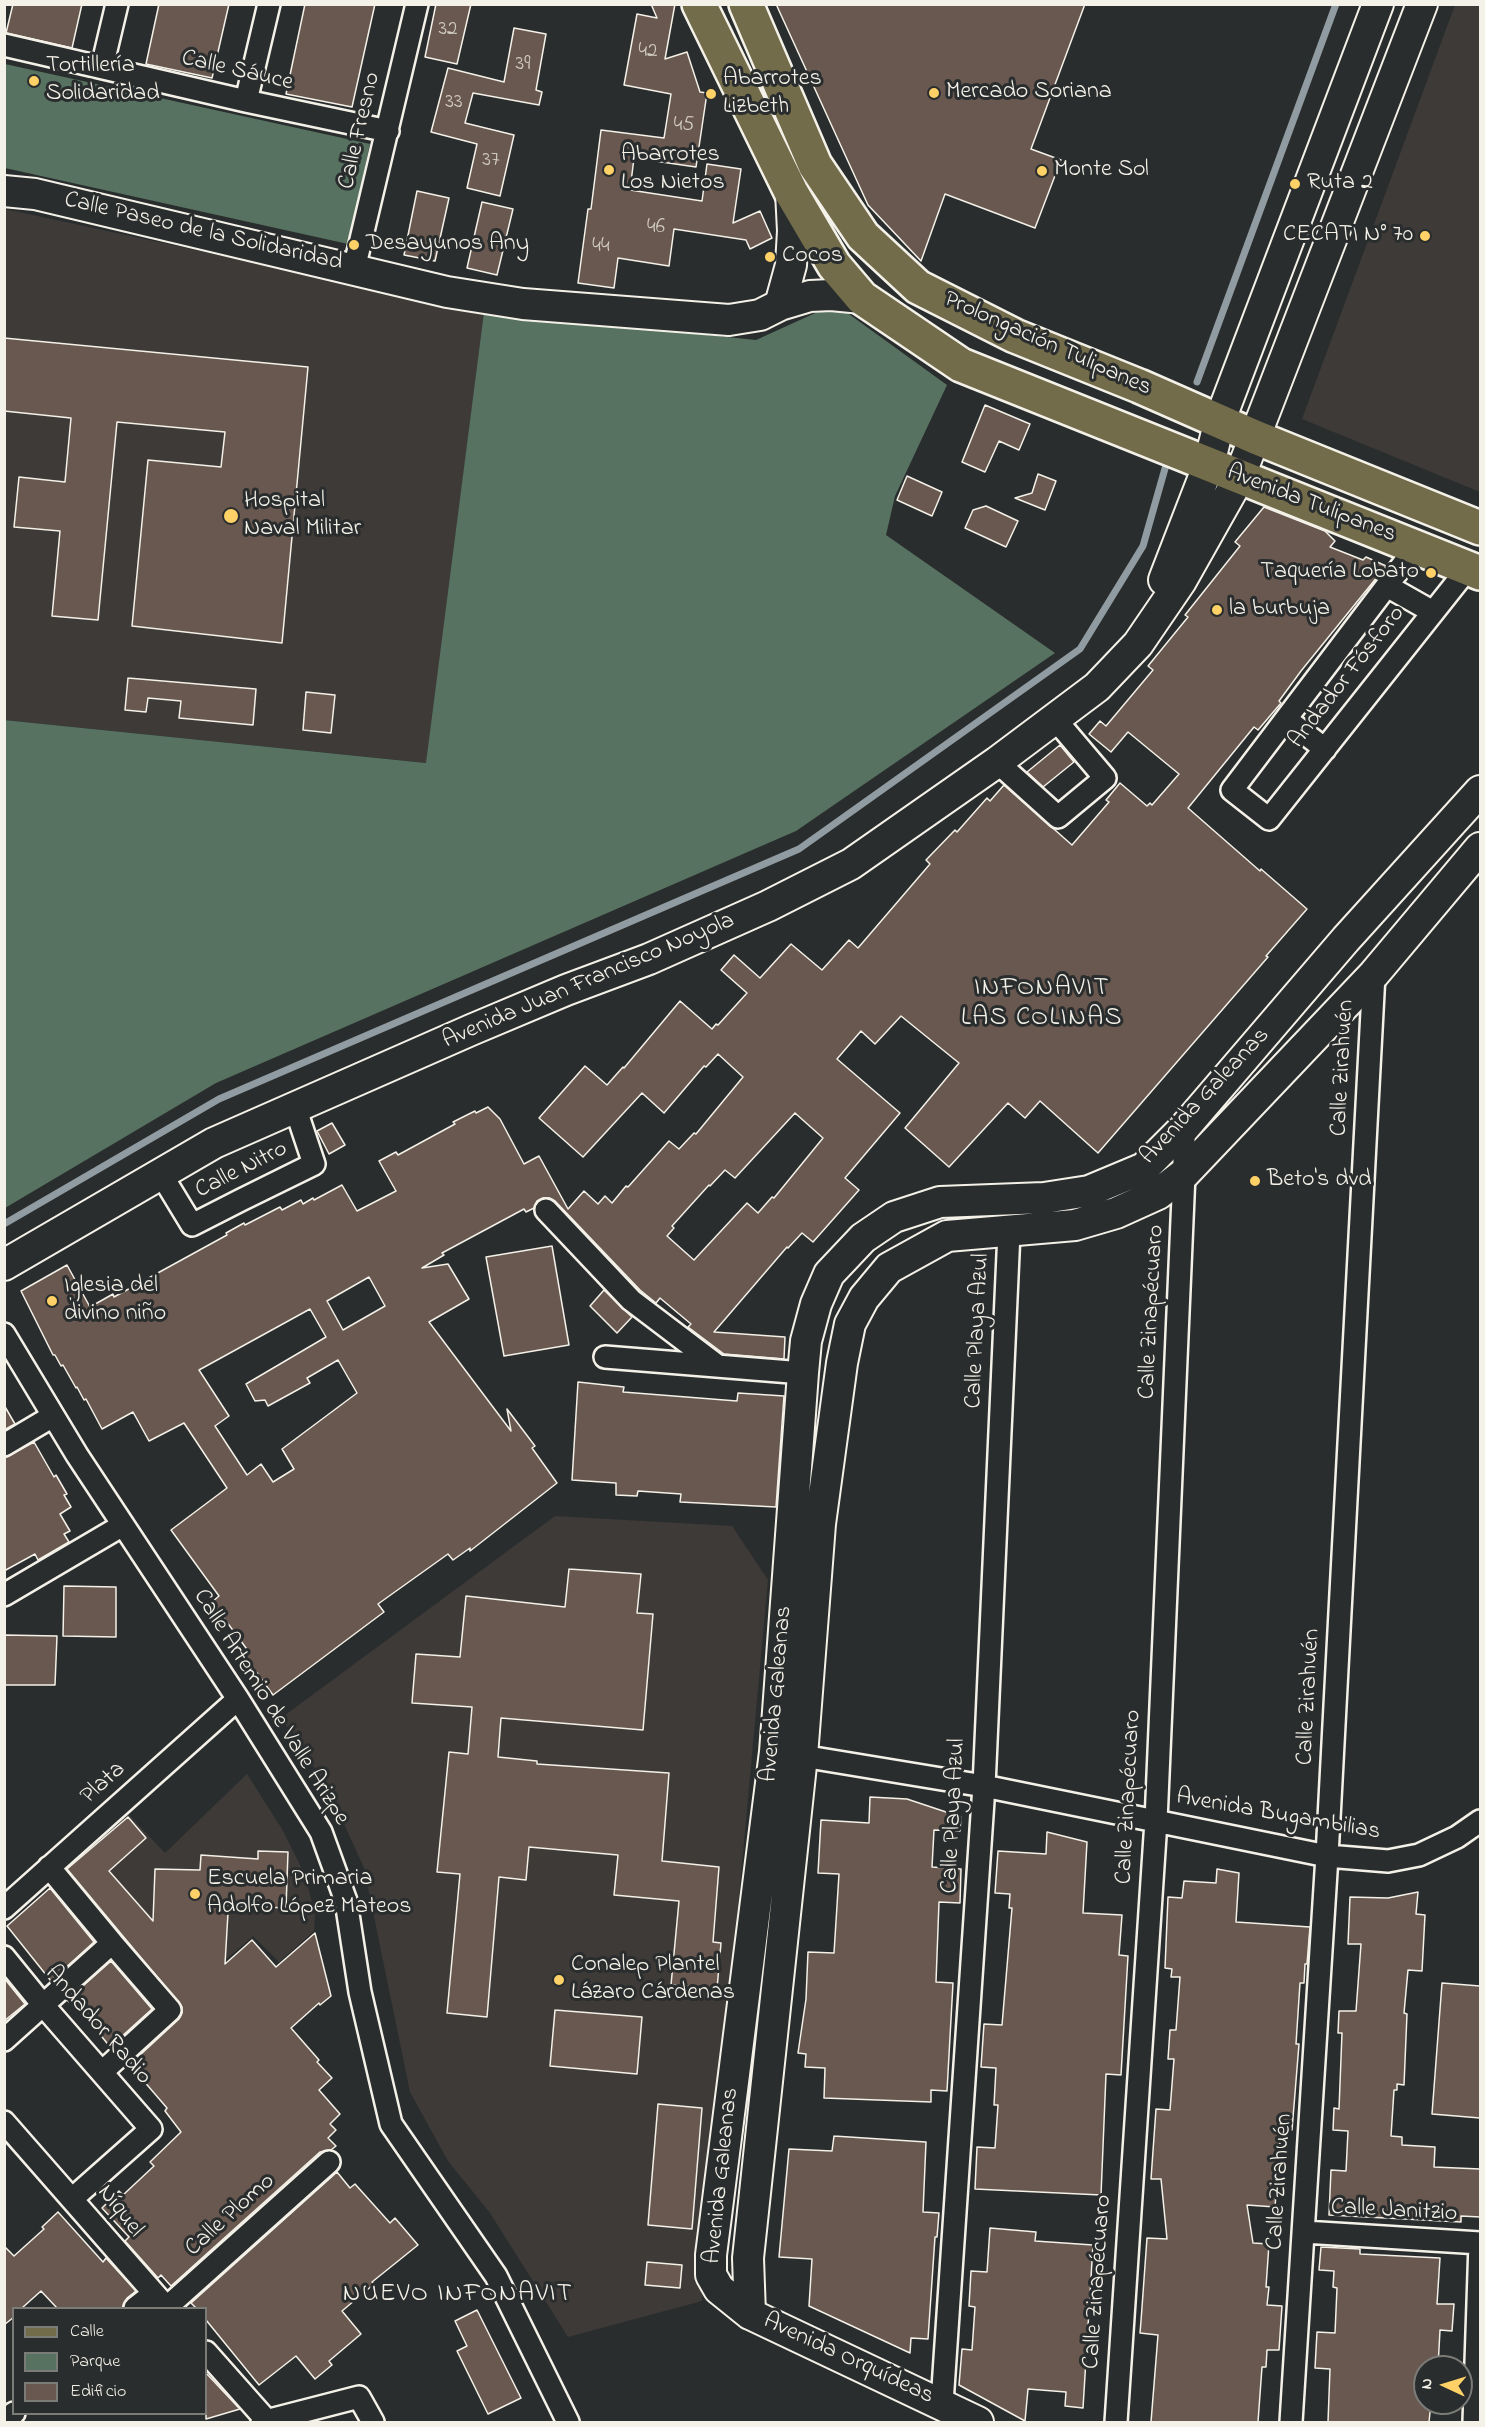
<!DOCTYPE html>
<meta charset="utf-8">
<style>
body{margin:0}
#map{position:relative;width:1485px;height:2427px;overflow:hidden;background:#2a2d2e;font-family:"Indie Flower",sans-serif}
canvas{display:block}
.frame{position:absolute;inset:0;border:6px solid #f4f1e8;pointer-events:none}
.legend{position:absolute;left:12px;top:2307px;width:195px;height:108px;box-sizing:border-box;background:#2a2d2e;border:2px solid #7b7b78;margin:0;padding:8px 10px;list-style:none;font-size:18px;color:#f4f1e8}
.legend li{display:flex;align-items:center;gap:12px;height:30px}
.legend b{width:30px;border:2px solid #7b7b78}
.north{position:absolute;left:1413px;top:2355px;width:60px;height:60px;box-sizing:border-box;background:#2a2d2e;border:2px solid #7b7b78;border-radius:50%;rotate:274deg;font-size:16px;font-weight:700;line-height:24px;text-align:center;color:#f4f1e8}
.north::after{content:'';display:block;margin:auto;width:21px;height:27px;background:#ffd166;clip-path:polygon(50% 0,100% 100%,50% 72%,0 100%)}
</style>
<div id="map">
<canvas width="1485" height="2427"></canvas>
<div class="frame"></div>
<ul class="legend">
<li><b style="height:8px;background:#736c4b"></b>Calle</li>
<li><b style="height:16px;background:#577260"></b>Parque</li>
<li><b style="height:16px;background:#68584f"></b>Edificio</li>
</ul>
<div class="north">N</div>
</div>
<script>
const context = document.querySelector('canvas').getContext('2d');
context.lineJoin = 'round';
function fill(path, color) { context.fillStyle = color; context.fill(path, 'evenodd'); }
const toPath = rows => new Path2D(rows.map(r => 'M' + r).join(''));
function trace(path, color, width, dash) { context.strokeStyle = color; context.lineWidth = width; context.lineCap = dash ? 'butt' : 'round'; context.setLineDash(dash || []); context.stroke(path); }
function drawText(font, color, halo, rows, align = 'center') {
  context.font = font + ' "Indie Flower",sans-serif'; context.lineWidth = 6; context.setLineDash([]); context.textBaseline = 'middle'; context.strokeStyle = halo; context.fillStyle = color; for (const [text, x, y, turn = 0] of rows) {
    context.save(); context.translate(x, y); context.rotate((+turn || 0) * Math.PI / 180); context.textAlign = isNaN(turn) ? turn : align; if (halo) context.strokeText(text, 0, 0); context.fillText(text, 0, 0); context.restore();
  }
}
const built = toPath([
 [1455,5,1480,5,1480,492,1302,419],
 [5,209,484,312,427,763,5,720],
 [555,1516,732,1526,768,1580,702,2301,568,2337,490,2213,448,2161,410,2092,364,1868,328,1788,281,1718],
 [247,1774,282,1829,305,1875,315,1914,314,1931,279,1962,253,1936,174,2005,61,1872,127,1813,165,1853]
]);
const green = toPath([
 [5,64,370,144,348,244,5,168],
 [835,304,947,385,895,496,886,535,1055,653,796,831,216,1083,5,1208,4,720,426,763,484,312,756,340]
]);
const stream = toPath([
 [1197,382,1336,4],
 [4,1224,219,1099,799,849,1080,649,1143,546,1168,458]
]);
const building = toPath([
 [13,4,82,4,72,48,6,33,13,4],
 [159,4,229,4,212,78,146,64,159,4],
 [305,4,375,4,352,107,286,94,305,4],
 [436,4,471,4,457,64,425,57,436,4],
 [651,4,675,4,665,59,687,52,700,92,707,93,696,167,634,158,630,190,702,201,707,164,741,169,733,223,760,211,772,238,750,249,746,240,674,229,669,266,618,258,614,288,578,283,588,209,591,209,601,130,664,138,671,94,624,85,637,14,657,18,651,4],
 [776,4,1085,4,1031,149,1061,160,1035,228,945,194,921,261,868,205,776,4],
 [514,28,546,34,536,90,542,92,539,105,473,93,465,123,514,135,500,196,467,188,477,144,431,132,448,68,504,82,514,28],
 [417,191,449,198,435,261,404,255,417,191],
 [482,202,513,209,497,275,467,268,482,202],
 [4,338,308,367,282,643,132,626,148,460,221,467,225,432,117,422,98,620,52,616,60,531,14,527,19,477,65,482,71,418,4,411,4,338],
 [985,405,1030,424,1019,450,999,441,985,472,962,462,985,405],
 [1038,474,1056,481,1045,510,1015,498,1032,493,1038,474],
 [907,476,942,492,932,516,897,500,907,476],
 [986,506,1018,521,1006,547,965,528,973,510,986,506],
 [1264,507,1325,531,1335,541,1330,547,1363,560,1366,557,1386,566,1301,671,1279,701,1281,703,1258,730,1254,727,1188,808,1260,871,1261,869,1307,909,1266,956,1268,957,1098,1153,1040,1101,1025,1118,1008,1103,949,1167,905,1128,959,1063,901,1016,875,1044,861,1031,837,1059,900,1113,845,1178,859,1190,813,1242,802,1233,788,1248,787,1247,714,1332,785,1337,784,1359,724,1354,688,1327,691,1324,660,1298,656,1303,640,1290,555,1201,549,1198,543,1198,537,1201,534,1208,526,1212,524,1209,442,1253,444,1255,422,1268,448,1264,469,1299,429,1322,511,1431,507,1409,535,1446,532,1448,557,1483,470,1551,470,1548,453,1560,448,1554,378,1604,384,1612,273,1695,244,1655,249,1652,212,1602,219,1596,171,1530,227,1488,184,1423,149,1441,133,1412,102,1429,86,1399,84,1400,77,1387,76,1388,63,1365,61,1366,55,1355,53,1355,21,1291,67,1265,90,1307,113,1294,114,1297,227,1235,226,1233,244,1223,245,1225,280,1207,282,1210,301,1200,303,1204,313,1198,314,1200,342,1185,357,1211,396,1191,379,1161,396,1152,398,1155,455,1124,453,1122,475,1111,476,1113,488,1107,500,1119,524,1164,539,1156,568,1209,584,1191,598,1204,605,1196,612,1203,626,1186,628,1187,669,1141,679,1149,694,1133,696,1134,743,1077,718,1054,706,1067,704,1066,664,1113,642,1093,583,1157,539,1118,585,1066,607,1085,623,1067,624,1068,680,1001,712,1029,716,1024,718,1025,747,993,721,970,734,955,760,978,791,944,822,970,849,940,858,948,930,864,926,860,955,830,957,832,987,798,990,801,1004,785,1072,845,1109,802,1106,800,1120,783,1147,806,1150,803,1152,805,1179,774,1128,732,1111,752,1089,734,1100,721,1106,726,1153,670,1148,666,1188,617,1185,615,1240,546,1235,542,1264,507],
 [795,1113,823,1138,774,1198,772,1197,758,1213,747,1203,694,1260,667,1236,674,1228,672,1226,709,1185,710,1186,725,1170,735,1178,795,1113],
 [369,1277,385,1306,343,1330,327,1301,369,1277],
 [310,1309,326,1337,246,1384,255,1401,265,1400,268,1406,310,1383,307,1378,338,1360,357,1393,282,1449,294,1469,273,1482,261,1464,247,1475,215,1426,229,1416,199,1370,310,1309],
 [128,678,256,689,253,725,179,718,181,701,148,698,146,712,125,710,128,678],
 [306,692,335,695,331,733,303,730,306,692],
 [1060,745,1074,762,1043,787,1027,772,1060,745],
 [332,1123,345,1145,329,1154,317,1131,332,1123],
 [552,1246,569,1345,504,1356,486,1257,552,1246],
 [604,1290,632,1317,617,1333,590,1306,604,1290],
 [578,1382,624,1387,623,1392,737,1401,738,1393,784,1396,776,1507,680,1502,681,1494,638,1491,637,1496,616,1495,616,1483,572,1480,578,1382],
 [4,1405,15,1424,4,1430,4,1405],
 [34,1442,54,1477,56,1475,67,1494,64,1495,71,1507,60,1514,70,1531,64,1534,69,1542,38,1560,35,1554,4,1571,4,1458,34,1442],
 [569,1569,641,1574,637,1613,653,1614,643,1730,501,1718,498,1757,537,1761,537,1764,669,1773,662,1861,719,1867,713,1942,721,1943,717,1989,671,1985,679,1901,614,1895,618,1855,529,1847,526,1880,499,1877,487,2017,447,2013,460,1874,437,1872,449,1752,468,1754,472,1707,412,1703,416,1654,460,1657,466,1596,565,1607,569,1569],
 [64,1586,116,1587,116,1637,63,1636,64,1586],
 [4,1635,57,1636,55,1685,4,1685,4,1635],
 [870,1797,907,1799,961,1817,960,1831,934,1830,932,1867,961,1869,960,1903,939,1902,936,1982,953,1983,947,2091,931,2090,931,2102,824,2098,825,2068,805,2067,806,2054,798,2053,806,1999,808,1952,834,1953,839,1874,818,1873,821,1820,869,1823,870,1797],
 [128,1817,146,1838,109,1871,153,1921,155,1869,200,1870,201,1855,258,1859,258,1851,288,1852,286,1908,221,1905,228,1913,225,1964,252,1940,276,1967,315,1933,331,1996,320,2005,319,2003,291,2028,319,2060,317,2062,332,2078,319,2090,340,2114,330,2124,336,2130,328,2138,336,2146,331,2150,320,2152,171,2286,161,2275,158,2278,125,2241,129,2237,102,2208,119,2191,123,2195,154,2166,150,2162,181,2132,165,2111,167,2108,130,2065,127,2067,179,2019,182,2013,182,2007,67,1869,128,1817],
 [1047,1832,1087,1842,1083,1913,1122,1915,1119,1955,1128,1956,1121,2075,1106,2074,1101,2195,975,2189,977,2147,995,2148,998,2105,994,2105,996,2068,981,2067,984,2024,1002,2025,1012,1908,1009,1908,1010,1894,995,1893,998,1851,1046,1854,1047,1832],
 [1217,1869,1239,1873,1236,1922,1310,1927,1307,1964,1305,1964,1304,1983,1300,1983,1296,2044,1299,2044,1292,2130,1281,2129,1275,2207,1247,2205,1253,2243,1269,2244,1266,2287,1269,2287,1267,2305,1282,2306,1279,2350,1267,2350,1266,2367,1262,2367,1258,2422,1151,2422,1158,2335,1140,2333,1141,2321,1147,2238,1167,2239,1161,2179,1151,2179,1156,2109,1170,2110,1174,2059,1168,2059,1170,2030,1176,2030,1180,1977,1171,1977,1172,1969,1165,1968,1168,1897,1182,1898,1184,1881,1216,1883,1217,1869],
 [50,1888,94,1942,51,1981,7,1926,50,1888],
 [1418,1892,1416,1914,1425,1915,1422,1971,1408,1970,1404,2013,1407,2014,1404,2085,1397,2084,1397,2090,1394,2090,1391,2136,1402,2137,1402,2145,1435,2147,1434,2167,1480,2169,1480,2217,1461,2216,1461,2222,1329,2215,1331,2170,1346,2171,1348,2131,1333,2130,1334,2108,1339,2109,1342,2033,1338,2033,1339,2011,1356,2011,1361,1944,1348,1944,1350,1897,1388,1898,1418,1892],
 [111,1961,152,2009,110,2047,72,1999,69,2002,67,2000,111,1961],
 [4,1978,25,2004,4,2021,4,1978],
 [1442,1983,1480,1986,1480,2118,1432,2114,1442,1983],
 [555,2010,642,2017,637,2074,550,2066,555,2010],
 [658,2104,702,2108,692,2229,648,2225,658,2104],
 [834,2136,926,2142,923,2212,939,2213,937,2237,935,2237,928,2339,911,2338,910,2353,809,2306,812,2259,779,2257,789,2149,832,2151,834,2136],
 [337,2172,350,2188,355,2184,390,2223,395,2218,418,2245,372,2282,374,2284,342,2311,361,2334,329,2361,332,2365,315,2379,296,2356,259,2385,206,2320,206,2308,196,2308,191,2303,337,2172],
 [58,2212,103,2262,106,2258,136,2291,127,2298,122,2308,57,2308,41,2291,22,2308,14,2308,14,2317,4,2325,4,2246,14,2256,44,2229,42,2227,58,2212],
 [990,2228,1036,2232,1035,2241,1093,2245,1083,2408,1065,2406,1066,2392,1028,2389,1025,2421,959,2385,962,2349,972,2350,975,2307,969,2306,971,2271,987,2272,990,2228],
 [1321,2247,1360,2249,1360,2254,1440,2258,1437,2304,1454,2304,1452,2331,1440,2330,1438,2367,1425,2367,1425,2403,1431,2403,1429,2422,1328,2422,1330,2369,1315,2368,1317,2332,1335,2333,1337,2288,1333,2287,1334,2271,1319,2270,1321,2247],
 [647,2262,682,2265,680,2288,645,2285,647,2262],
 [477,2310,521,2398,488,2414,457,2351,467,2346,455,2321,477,2310],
 [206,2373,237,2406,240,2409,206,2419,206,2373]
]);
const street = toPath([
 [4,45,246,101,388,131],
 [102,67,117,4],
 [246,101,269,4],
 [354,269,417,4],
 [1417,546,1232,790,1269,819,1469,567],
 [1387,586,1433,612],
 [1286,719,1325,749],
 [997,762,1058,817,1105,778,1055,719],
 [161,1174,192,1225,241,1200,314,1164,295,1107],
 [546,1210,631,1300,718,1366],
 [4,1334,77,1455,238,1699,321,1832,346,1901,360,1992,391,2124,496,2276,568,2422],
 [605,1357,803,1373],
 [4,1445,53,1416],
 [4,1595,123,1525],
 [790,1754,984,1786,1327,1856,1388,1861,1419,1855,1457,1837,1480,1821],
 [4,1908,238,1699],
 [4,1957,43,2005,151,2129,72,2199],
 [4,2040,112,1943,49,1867],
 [102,2072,170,2010,112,1943],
 [4,2122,167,2308],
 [1304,2232,1480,2243],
 [135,2308,153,2294],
 [166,2308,329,2162],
 [206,2352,268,2422],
 [942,2403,984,1786,1009,1232],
 [4,2421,14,2413],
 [262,2422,359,2397,373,2422],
 [1116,2422,1156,1821,1184,1174,1184,1128],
 [1291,2422,1327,1856,1374,974],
 [1474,2422,1480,2243]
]);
const secondary = toPath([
 [4,191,35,194,447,292,523,304,729,320,760,315,780,305,810,296,831,295,862,298],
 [780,305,791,265,793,231,791,192],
 [1164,580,1209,464,1220,420,1378,4],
 [4,1265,214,1143,471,1030,566,990,649,959,768,906,851,864,997,762,1097,687,1138,644,1181,581,1239,478,1422,4],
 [750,2314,748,2258,802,1756,820,1524,842,1363,850,1324,864,1298,889,1268,947,1236,1075,1225,1116,1213,1158,1194,1184,1174,1374,974,1480,848],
 [978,2422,750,2314,719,2289,711,2275,711,2255,775,1752,803,1373,806,1341,816,1304,829,1274,863,1238,894,1217,940,1202,1044,1198,1089,1191,1144,1168,1184,1128,1346,939,1480,791]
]);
const primary = toPath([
 [699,4,791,192,834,265,862,298,961,365,1480,573],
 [746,4,815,165,863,236,918,287,1015,336,1139,386,1255,437,1480,528]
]);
const markers = [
 [34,81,6,"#ffd166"],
 [934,93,6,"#ffd166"],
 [711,94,6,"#ffd166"],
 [609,170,6,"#ffd166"],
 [1042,171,6,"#ffd166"],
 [1295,184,6,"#ffd166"],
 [1425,236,6,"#ffd166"],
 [354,245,6,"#ffd166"],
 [770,257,6,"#ffd166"],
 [231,516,8,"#ffd166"],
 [1431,573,6,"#ffd166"],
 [1217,610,6,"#ffd166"],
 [1255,1181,6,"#ffd166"],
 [52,1301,6,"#ffd166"],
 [195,1894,6,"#ffd166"],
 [559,1980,6,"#ffd166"]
];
const numberNames = [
 ["32",448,31],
 ["42",648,53],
 ["39",523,66],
 ["33",454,104],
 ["45",684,127],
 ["37",491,162],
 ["46",656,229],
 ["44",601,248]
];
const poiNames = [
 ["Tortillería",46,67],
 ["Solidaridad",46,95],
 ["Abarrotes",723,80],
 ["Lizbeth",723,108],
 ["Mercado Soriana",946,93],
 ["Abarrotes",621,156],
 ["Los Nietos",621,184],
 ["Monte Sol",1054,171],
 ["Ruta 2",1307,184],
 ["CECATI N° 70",1413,236,"right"],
 ["Desayunos Any",366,245],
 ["Cocos",782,257],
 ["Hospital",244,502],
 ["Naval Militar",244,530],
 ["Taquería Lobato",1419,573,"right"],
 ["la burbuja",1229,610],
 ["Beto's dvd",1267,1181],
 ["Iglesia del",64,1287],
 ["divino niño",64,1315],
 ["Escuela Primaria",207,1880],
 ["Adolfo López Mateos",207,1908],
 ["Conalep Plantel",571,1966],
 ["Lázaro Cárdenas",571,1994]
];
const streetNames = [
 ["Calle Sáuce",237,72,13],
 ["Calle Fresno",361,131,-77],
 ["Calle Paseo de la Solidaridad",203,233,13],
 ["Prolongación Tulipanes",1047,345,24],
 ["Avenida Tulipanes",1311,505,21],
 ["Andador Fósforo",1348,678,-52],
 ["Avenida Juan Francisco Noyola",589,982,-23],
 ["Calle Zirahuén",1344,1068,-87],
 ["Avenida Galeanas",1206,1097,-47],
 ["Calle Nitro",242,1171,-27],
 ["Calle Zinapécuaro",1153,1312,-87],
 ["Calle Playa Azul",979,1331,-87],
 ["Avenida Galeanas",778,1694,-85],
 ["Calle Zirahuén",1310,1697,-87],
 ["Calle Artemio de Valle Arizpe",270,1708,58],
 ["Plata",104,1784,-42],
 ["Calle Zinapécuaro",1130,1797,-87],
 ["Calle Playa Azul",955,1816,-87],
 ["Avenida Bugambilias",1278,1816,10],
 ["Andador Radio",97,2026,49],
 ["Avenida Galeanas",723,2176,-84],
 ["Calle Zirahuén",1281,2182,-86],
 ["Níquel",119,2212,52],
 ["Calle Janitzio",1394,2212,3],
 ["Calle Plomo",231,2216,-42],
 ["Calle Zinapécuaro",1099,2282,-86],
 ["Avenida Orquídeas",848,2360,25]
];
const neighbourhoodNames = [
 ["INFONAVIT",1042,990],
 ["LAS COLINAS",1042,1020],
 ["NUEVO INFONAVIT",458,2296]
];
fill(built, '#3d3a38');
fill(green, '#577260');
trace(stream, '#909ca1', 7);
fill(building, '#68584f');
trace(building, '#f4f1e8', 1.5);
trace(street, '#f4f1e8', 26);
trace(secondary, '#f4f1e8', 34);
trace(primary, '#f4f1e8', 38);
trace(street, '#2a2d2e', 21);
trace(secondary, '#2a2d2e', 30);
trace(primary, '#736c4b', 33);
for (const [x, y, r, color] of markers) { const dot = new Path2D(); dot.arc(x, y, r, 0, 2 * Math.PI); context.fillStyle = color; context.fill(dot); trace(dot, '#2a2d2e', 2); }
drawText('21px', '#d1cbc2', null, numberNames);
drawText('24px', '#f4f1e8', '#2a2d2e', poiNames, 'left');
drawText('24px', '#f4f1e8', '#2a2d2e', streetNames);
context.letterSpacing = '1.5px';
drawText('26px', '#f4f1e8', '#2a2d2e', neighbourhoodNames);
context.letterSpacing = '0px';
</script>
